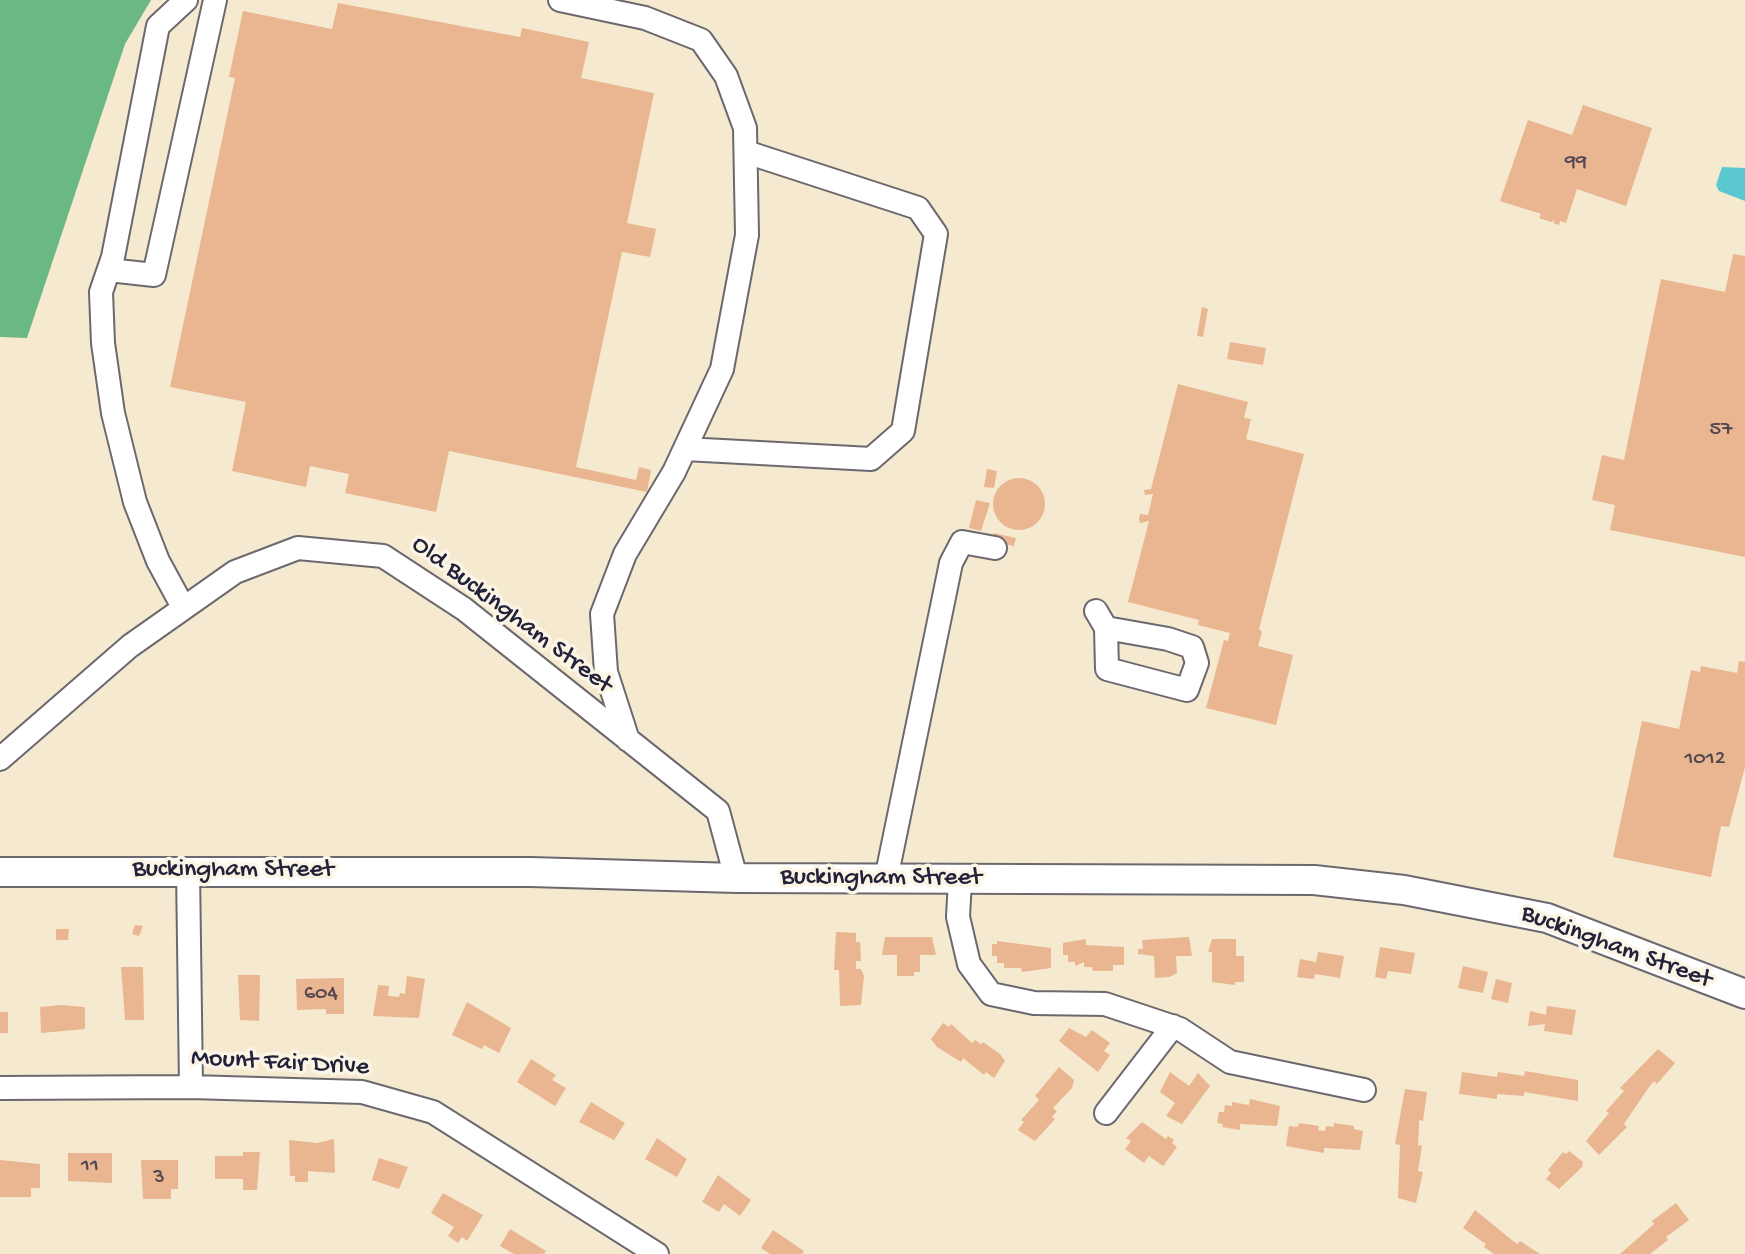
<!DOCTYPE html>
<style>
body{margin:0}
canvas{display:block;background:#f5e9cf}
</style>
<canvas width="1745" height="1254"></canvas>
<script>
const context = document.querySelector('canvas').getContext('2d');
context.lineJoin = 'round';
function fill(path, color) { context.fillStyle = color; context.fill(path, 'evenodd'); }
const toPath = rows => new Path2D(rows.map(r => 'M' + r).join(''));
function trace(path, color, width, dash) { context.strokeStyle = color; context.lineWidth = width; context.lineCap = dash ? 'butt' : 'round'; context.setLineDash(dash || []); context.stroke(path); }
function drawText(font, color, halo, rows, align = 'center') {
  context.font = font + ' "Gochi Hand",sans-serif'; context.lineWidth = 7; context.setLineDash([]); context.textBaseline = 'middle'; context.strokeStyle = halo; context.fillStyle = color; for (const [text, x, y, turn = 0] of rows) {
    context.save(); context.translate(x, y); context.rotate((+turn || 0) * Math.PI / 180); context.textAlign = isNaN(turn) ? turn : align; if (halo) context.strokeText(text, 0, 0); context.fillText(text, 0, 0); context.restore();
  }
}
const forest = toPath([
 [0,0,151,0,125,44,27,338,0,337]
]);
const water = toPath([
 [1722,167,1745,168,1745,201,1719,191,1716,185]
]);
const building = toPath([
 [338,3,520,37,522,28,589,42,581,78,654,93,627,223,656,229,650,257,622,252,576,467,636,480,639,467,651,470,647,492,449,451,436,512,345,493,349,474,310,466,306,487,232,471,246,402,170,387,235,78,229,77,243,11,332,29],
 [1583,105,1652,128,1626,206,1577,189,1566,223,1560,221,1559,225,1553,223,1555,219,1551,222,1539,218,1541,214,1500,201,1528,120,1572,135],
 [1733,254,1745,256,1745,557,1610,530,1615,505,1592,500,1602,455,1624,460,1661,279,1725,292],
 [1202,307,1208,309,1203,337,1197,336],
 [1230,342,1266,348,1263,365,1227,359],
 [1178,384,1248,402,1244,418,1251,419,1246,439,1304,454,1259,629,1262,632,1258,646,1293,655,1276,725,1206,708,1224,640,1228,641,1230,633,1198,625,1199,620,1128,602,1149,521,1140,523,1139,519,1140,514,1148,515,1153,494,1145,495,1144,490,1151,489],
 [987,469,997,471,994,488,984,487],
 '993 504a26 26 0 1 1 52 0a26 26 0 1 1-52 0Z',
 [976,500,990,503,981,531,969,528],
 [994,533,1016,538,1014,546,992,541],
 [1739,661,1745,662,1745,767,1729,827,1721,826,1711,877,1613,857,1642,721,1679,729,1691,670,1700,672,1701,666,1737,673],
 [135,925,143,926,139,936,132,934],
 [56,929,69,929,68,940,56,940],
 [836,932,856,933,856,942,860,942,861,961,856,961,856,969,861,969,864,976,861,1005,840,1006,839,970,834,970],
 [885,937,932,937,936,955,920,955,920,972,914,972,914,976,897,976,897,955,882,955],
 [1189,937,1192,956,1176,956,1177,973,1169,977,1155,978,1154,956,1138,954,1138,949,1143,949,1142,940],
 [1086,939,1086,945,1124,947,1124,965,1113,965,1113,971,1093,971,1092,967,1084,967,1084,962,1075,966,1075,962,1068,962,1068,955,1063,955,1063,943],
 [1212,939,1236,939,1236,956,1244,956,1244,982,1235,982,1235,985,1212,982,1212,952,1208,952],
 [997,941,1051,948,1051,968,1022,972,1021,968,1004,968,1004,963,997,963,997,956,992,956,992,944,997,944],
 [1380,947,1415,953,1411,974,1388,971,1386,979,1375,977],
 [1318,952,1344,956,1340,978,1315,974,1314,979,1297,977,1300,959,1316,962],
 [1463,966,1488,972,1483,993,1458,988],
 [121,967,143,967,144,1020,125,1020],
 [238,975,260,975,259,1021,240,1020],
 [407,976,425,979,419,1018,373,1016,378,985,389,986,388,996,399,997,400,993,405,994],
 [344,978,344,1014,326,1014,326,1009,297,1010,296,979],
 [1496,979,1512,983,1508,1003,1491,999],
 [467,1002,511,1028,499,1053,484,1045,482,1049,452,1035],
 [61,1005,85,1007,85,1029,41,1033,40,1007],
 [1547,1006,1576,1010,1572,1035,1544,1031,1545,1024,1528,1026,1530,1011,1546,1015],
 [0,1012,8,1012,8,1033,0,1033],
 [943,1023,949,1027,951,1024,972,1043,975,1040,981,1044,983,1042,1000,1054,1005,1061,994,1078,986,1072,984,1075,963,1058,961,1062,937,1047,931,1039],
 [1069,1028,1086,1037,1092,1030,1110,1043,1104,1051,1110,1055,1098,1072,1059,1041],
 [1658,1049,1675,1063,1657,1084,1654,1081,1649,1087,1624,1124,1627,1127,1599,1155,1586,1141,1609,1113,1606,1111,1624,1091,1620,1088],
 [531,1059,556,1075,552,1080,566,1088,555,1106,517,1082],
 [1059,1067,1074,1080,1072,1088,1053,1108,1057,1111,1052,1117,1055,1119,1035,1141,1018,1130,1024,1122,1021,1120,1039,1100,1035,1096],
 [1525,1071,1578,1080,1578,1101,1524,1092,1524,1096,1497,1094,1497,1099,1459,1094,1462,1072,1497,1077,1498,1072,1524,1076],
 [1170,1072,1189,1086,1198,1073,1210,1086,1182,1124,1166,1116,1175,1103,1160,1092],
 [1405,1089,1427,1092,1423,1121,1419,1120,1419,1126,1418,1145,1422,1146,1418,1171,1423,1172,1416,1203,1398,1198,1400,1145,1395,1144],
 [1250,1099,1280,1106,1277,1126,1240,1124,1240,1130,1222,1127,1223,1124,1217,1123,1219,1112,1224,1112,1225,1105,1232,1106,1232,1102,1249,1105],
 [591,1102,625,1123,614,1140,579,1122],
 [1142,1122,1166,1139,1168,1136,1174,1140,1172,1143,1177,1147,1163,1166,1149,1156,1144,1163,1125,1149,1131,1141,1126,1138],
 [1299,1123,1319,1126,1318,1130,1325,1131,1326,1126,1334,1127,1334,1123,1354,1126,1354,1129,1363,1131,1360,1150,1324,1148,1324,1153,1286,1146,1289,1126,1298,1127],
 [657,1138,687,1159,677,1177,645,1159],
 [334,1139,335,1173,308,1171,308,1182,295,1182,295,1176,290,1176,289,1140,317,1143],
 [1569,1151,1583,1162,1582,1167,1559,1189,1546,1179,1551,1173,1548,1170,1563,1152,1566,1154],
 [243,1152,260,1152,257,1190,243,1190,243,1179,215,1179,215,1156,243,1156],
 [68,1153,112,1153,112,1183,68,1181],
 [379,1158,408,1167,399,1189,372,1180],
 [0,1160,40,1164,40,1188,31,1188,31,1197,0,1197],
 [141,1160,178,1160,178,1189,171,1189,171,1199,143,1199],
 [718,1175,751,1200,740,1216,724,1204,719,1212,702,1202],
 [443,1193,483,1215,467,1241,462,1237,458,1243,448,1236,454,1227,431,1213],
 [1676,1203,1689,1220,1666,1237,1668,1240,1650,1254,1620,1254,1654,1224,1652,1221],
 [1475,1210,1513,1241,1517,1244,1520,1241,1540,1254,1494,1254,1484,1247,1486,1244,1463,1228],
 [510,1229,546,1251,544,1254,514,1254,500,1246],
 [773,1230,804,1251,802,1254,770,1254,761,1248]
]);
const minor = toPath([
 [560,0,645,18,701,40,726,76,745,128,747,235,722,369,674,472,625,554,602,614,606,672,628,740],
 [109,270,154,275,215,0],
 [685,449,871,459,903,431,936,234,918,208,746,152],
 [183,607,158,561,135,502,113,413,103,343,101,292,113,257,158,26,186,0],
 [1096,611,1106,628,1168,639,1192,647,1197,663,1187,690,1107,669,1106,628],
 [0,759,130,646,235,572,298,548,383,556,464,609,718,811,736,878],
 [188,870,191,1087],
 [886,879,951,563,962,542,995,548],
 [960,880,958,917,969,964,991,994,1034,1003,1105,1004,1180,1029,1230,1062,1364,1090],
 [0,1088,191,1087,362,1092,433,1112,657,1254],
 [1106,1113,1173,1026]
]);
const major = toPath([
 [0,872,531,872,736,878,1314,880,1404,890,1547,918,1745,994]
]);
const numberNames = [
 ["99",1576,164],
 ["57",1721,431],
 ["1012",1705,760],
 ["604",321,995],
 ["11",90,1167],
 ["3",159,1179]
];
const streetNames = [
 ["Old Buckingham Street",511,616,37],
 ["Buckingham Street",233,871],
 ["Buckingham Street",881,879],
 ["Buckingham Street",1616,948,20],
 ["Mount Fair Drive",280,1064,3]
];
fill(forest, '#6bb883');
fill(water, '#5bc8d0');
fill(building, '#e9b691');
trace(minor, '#6c686f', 26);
trace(major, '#6c686f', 32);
trace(minor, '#fff', 22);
trace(major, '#fff', 28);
drawText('22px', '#544750', null, numberNames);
drawText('26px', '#22223b', '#fcf5e5', streetNames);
</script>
